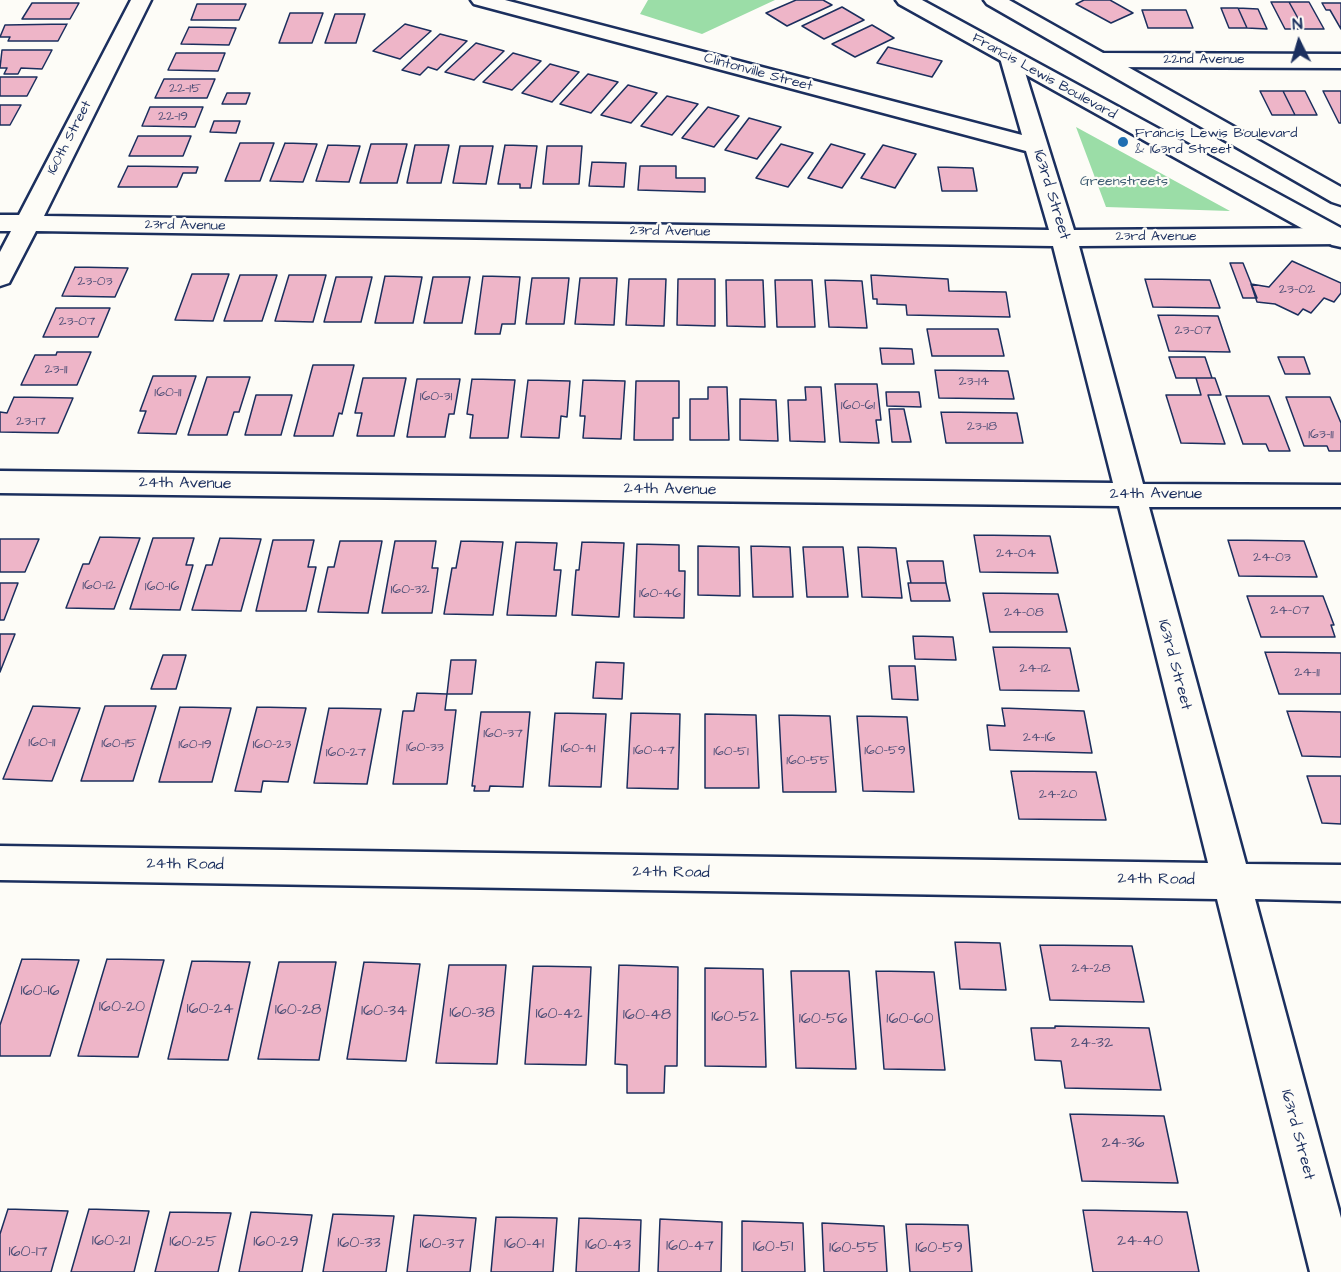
<!DOCTYPE html>
<style>
body{margin:0}
#map{position:relative;width:1341px;height:1272px;overflow:hidden;background:#fdfcf7;font-family:"Architects Daughter",sans-serif}
canvas{display:block}
.north{position:absolute;left:1269px;top:12px;width:60px;height:60px;-webkit-text-stroke:4px #fdfcf7;paint-order:stroke;rotate:355deg;font-size:16px;font-weight:700;line-height:24px;text-align:center;color:#1b2f5e}
.north::after{content:'';display:block;margin:auto;width:21px;height:27px;background:#1b2f5e;clip-path:polygon(50% 0,100% 100%,50% 72%,0 100%)}
</style>
<div id="map">
<canvas width="1341" height="1272"></canvas>
<div class="north">N</div>
</div>
<script>
const context = document.querySelector('canvas').getContext('2d');
context.lineJoin = 'round';
function fill(path, color) { context.fillStyle = color; context.fill(path, 'evenodd'); }
const toPath = rows => new Path2D(rows.map(r => 'M' + r).join(''));
function trace(path, color, width, dash) { context.strokeStyle = color; context.lineWidth = width; context.lineCap = dash ? 'butt' : 'round'; context.setLineDash(dash || []); context.stroke(path); }
function drawText(font, color, halo, rows, align = 'center') {
  context.font = font + ' "Architects Daughter",sans-serif'; context.lineWidth = 4.5; context.setLineDash([]); context.textBaseline = 'middle'; context.strokeStyle = halo; context.fillStyle = color; for (const [text, x, y, turn = 0] of rows) {
    context.save(); context.translate(x, y); context.rotate((+turn || 0) * Math.PI / 180); context.textAlign = isNaN(turn) ? turn : align; if (halo) context.strokeText(text, 0, 0); context.fillText(text, 0, 0); context.restore();
  }
}
const green = toPath([
 [648,0,775,0,702,34,640,14],
 [1076,127,1230,211,1106,207]
]);
const building = toPath([
 [796,0,823,0,832,5,787,26,766,13,796,0],
 [1084,0,1110,0,1133,13,1111,23,1076,4,1084,0],
 [1271,2,1289,2,1304,29,1285,29,1271,2],
 [1289,2,1309,2,1324,29,1304,29,1289,2],
 [32,3,79,3,70,19,22,19,32,3],
 [1322,3,1341,3,1341,29,1330,10,1326,10,1322,3],
 [197,4,246,4,239,20,191,20,197,4],
 [842,7,864,20,824,39,802,26,842,7],
 [1221,8,1238,8,1247,28,1229,28,1221,8],
 [1238,8,1258,9,1267,29,1247,28,1238,8],
 [1142,10,1186,10,1193,28,1148,28,1142,10],
 [290,13,323,13,312,43,279,43,290,13],
 [335,14,365,14,356,43,325,43,335,14],
 [67,24,58,41,8,41,10,37,0,37,5,25,67,24],
 [405,24,431,31,400,59,373,51,405,24],
 [872,25,894,38,855,57,832,44,872,25],
 [189,27,236,28,229,45,181,44,189,27],
 [440,34,467,41,437,70,428,67,420,75,402,70,440,34],
 [476,43,504,51,474,80,445,72,476,43],
 [888,47,942,61,932,77,877,63,888,47],
 [2,50,52,50,42,69,21,68,18,74,4,74,7,68,0,68,2,50],
 [176,53,225,53,218,71,168,70,176,53],
 [513,53,541,61,512,90,483,82,513,53],
 [550,64,579,72,552,102,522,93,550,64],
 [588,74,618,82,591,113,560,104,588,74],
 [0,77,37,77,27,96,0,96,0,77],
 [164,79,215,79,207,98,155,98,164,79],
 [628,85,657,93,631,123,601,115,628,85],
 [1260,91,1283,91,1295,115,1272,115,1260,91],
 [1283,91,1305,91,1317,115,1295,115,1283,91],
 [1323,91,1341,91,1341,123,1339,123,1323,91],
 [227,93,250,93,246,104,222,104,227,93],
 [667,96,698,104,672,135,641,126,667,96],
 [0,105,21,105,10,125,0,125,0,105],
 [150,107,203,107,195,127,142,126,150,107],
 [708,107,739,116,714,147,682,138,708,107],
 [749,118,781,127,757,159,725,150,749,118],
 [214,121,240,121,236,133,210,132,214,121],
 [138,136,191,136,183,156,129,156,138,136],
 [240,143,274,143,260,181,225,181,240,143],
 [285,143,317,144,303,182,270,181,285,143],
 [371,144,407,144,397,183,360,183,371,144],
 [781,144,813,153,788,187,756,178,781,144],
 [831,144,865,154,842,188,808,178,831,144],
 [328,145,360,146,349,182,316,181,328,145],
 [415,145,449,145,441,183,407,183,415,145],
 [505,145,537,146,531,188,520,188,520,184,498,184,505,145],
 [883,145,916,154,895,188,861,178,883,145],
 [460,146,493,146,486,184,453,183,460,146],
 [547,146,582,146,579,184,543,184,547,146],
 [592,162,626,163,624,187,589,186,592,162],
 [128,166,198,167,196,173,183,173,177,187,118,187,128,166],
 [640,166,676,166,676,178,705,178,705,192,638,190,640,166],
 [938,167,973,168,977,191,942,191,938,167],
 [1292,261,1341,283,1341,293,1334,302,1324,298,1311,313,1303,309,1298,315,1275,304,1257,302,1251,284,1269,287,1292,261],
 [1230,263,1243,263,1257,298,1243,298,1230,263],
 [75,267,128,268,115,297,62,296,75,267],
 [192,274,229,274,213,321,175,320,192,274],
 [240,275,277,275,262,321,224,321,240,275],
 [289,275,326,275,313,322,275,321,289,275],
 [871,275,948,279,949,291,1006,292,1010,317,907,315,906,305,877,304,877,299,873,299,871,275],
 [385,276,422,277,413,323,375,323,385,276],
 [483,276,520,277,515,324,502,324,500,334,475,334,483,276],
 [336,277,372,277,361,322,324,322,336,277],
 [433,277,470,277,462,323,424,323,433,277],
 [532,278,569,278,564,324,526,324,532,278],
 [580,278,617,278,614,325,575,324,580,278],
 [629,279,666,279,664,326,626,325,629,279],
 [678,279,715,279,715,326,677,325,678,279],
 [1145,279,1210,280,1220,308,1153,307,1145,279],
 [726,280,763,280,765,327,727,326,726,280],
 [775,280,812,280,815,327,777,327,775,280],
 [825,280,862,281,867,328,829,327,825,280],
 [56,308,110,308,98,337,43,337,56,308],
 [1158,315,1218,316,1230,352,1169,351,1158,315],
 [927,329,998,329,1004,356,932,356,927,329],
 [880,348,912,349,914,364,882,364,880,348],
 [57,352,91,352,77,385,21,385,35,355,56,355,57,352],
 [1169,357,1205,357,1212,378,1176,378,1169,357],
 [1278,357,1304,357,1310,374,1285,374,1278,357],
 [313,365,354,365,342,414,339,413,333,436,294,436,313,365],
 [935,370,1008,371,1014,399,939,398,935,370],
 [153,376,196,376,176,434,138,433,146,411,140,411,153,376],
 [207,377,250,377,239,412,234,412,227,435,188,435,207,377],
 [363,378,406,378,394,436,357,436,362,413,355,413,363,378],
 [1196,378,1215,378,1221,395,1208,395,1225,444,1181,443,1166,395,1201,395,1196,378],
 [417,379,460,379,454,414,449,414,445,437,407,437,417,379],
 [472,379,515,380,508,438,470,438,473,415,467,414,472,379],
 [528,380,570,381,567,417,561,416,559,438,521,437,528,380],
 [583,380,625,381,621,439,583,438,585,416,580,416,583,380],
 [636,381,679,381,679,418,673,418,673,440,634,440,636,381],
 [835,384,877,384,881,420,876,420,879,443,840,442,835,384],
 [708,387,727,387,729,440,690,440,690,399,708,399,708,387],
 [805,387,821,387,825,442,790,441,788,400,806,400,805,387],
 [886,392,919,392,921,407,887,406,886,392],
 [256,395,292,395,281,435,245,435,256,395],
 [1226,396,1269,396,1290,451,1269,451,1266,444,1243,444,1226,396],
 [14,397,73,398,58,433,0,432,0,412,7,413,14,397],
 [1286,397,1330,397,1341,423,1341,451,1329,451,1327,446,1304,446,1286,397],
 [740,399,776,400,778,441,740,440,740,399],
 [889,409,904,409,911,442,892,442,889,409],
 [941,412,1017,413,1023,443,946,443,941,412],
 [974,535,1050,536,1058,573,980,572,974,535],
 [100,537,140,538,114,609,66,608,83,564,89,564,100,537],
 [153,538,194,538,186,565,193,565,180,610,130,609,153,538],
 [220,538,261,539,241,611,192,610,206,565,212,565,220,538],
 [0,539,39,539,25,572,0,572,0,539],
 [273,540,314,540,308,567,316,567,306,611,256,611,273,540],
 [1228,540,1304,541,1317,577,1239,576,1228,540],
 [340,541,382,541,368,613,318,612,328,567,334,567,340,541],
 [395,541,436,541,432,568,438,568,432,613,382,613,395,541],
 [461,541,503,542,493,615,444,614,452,568,456,568,461,541],
 [516,542,557,543,554,570,561,570,556,616,507,615,516,542],
 [582,542,624,543,619,617,572,615,576,570,579,570,582,542],
 [637,544,679,545,679,571,685,571,684,618,634,617,637,544],
 [698,546,739,547,740,596,698,595,698,546],
 [751,546,790,547,793,597,753,597,751,546],
 [803,547,843,547,848,597,807,597,803,547],
 [858,547,896,548,902,598,862,597,858,547],
 [907,561,943,561,946,583,911,583,907,561],
 [0,583,18,583,4,620,0,620,0,583],
 [908,583,946,583,950,601,911,601,908,583],
 [983,593,1058,594,1067,632,990,632,983,593],
 [1247,596,1323,596,1334,625,1331,625,1335,637,1261,637,1247,596],
 [0,634,15,634,0,672,0,634],
 [913,636,953,637,956,660,915,659,913,636],
 [993,647,1070,648,1079,691,1000,690,993,647],
 [1265,652,1341,653,1341,694,1279,694,1265,652],
 [163,655,186,655,176,689,151,689,163,655],
 [451,660,476,660,472,694,447,694,451,660],
 [596,662,624,663,622,699,593,698,596,662],
 [889,666,915,666,918,700,892,699,889,666],
 [417,693,447,694,445,710,456,710,447,784,393,784,403,711,414,711,417,693],
 [33,706,80,708,52,781,3,779,33,706],
 [105,706,156,706,133,781,81,781,105,706],
 [180,707,231,708,212,782,159,782,180,707],
 [257,707,306,708,288,782,263,781,261,792,235,791,257,707],
 [329,708,381,709,367,784,314,783,329,708],
 [1002,708,1084,711,1092,753,990,750,987,725,1005,726,1002,708],
 [1287,711,1341,712,1341,757,1302,756,1287,711],
 [481,712,530,712,523,787,490,786,489,791,474,791,475,786,472,786,481,712],
 [555,713,606,714,601,787,549,786,555,713],
 [631,713,680,714,678,789,627,788,631,713],
 [705,714,756,715,759,788,705,788,705,714],
 [779,715,830,716,836,792,783,792,779,715],
 [857,716,907,717,914,792,863,791,857,716],
 [1011,771,1096,772,1106,820,1019,819,1011,771],
 [1307,776,1341,776,1341,824,1322,823,1307,776],
 [955,942,1000,943,1006,990,960,989,955,942],
 [1040,945,1132,946,1144,1002,1050,1000,1040,945],
 [22,959,79,960,50,1056,0,1056,0,1025,22,959],
 [107,959,164,960,138,1057,78,1056,107,959],
 [192,961,250,962,228,1060,168,1059,192,961],
 [279,962,336,962,319,1060,258,1059,279,962],
 [364,962,420,964,406,1061,347,1059,364,962],
 [449,965,506,965,497,1064,436,1063,449,965],
 [619,965,678,967,677,1066,665,1066,664,1093,627,1093,627,1065,615,1064,619,965],
 [533,966,591,967,586,1065,525,1064,533,966],
 [705,968,763,969,766,1067,705,1066,705,968],
 [791,971,849,971,856,1069,796,1068,791,971],
 [876,971,934,972,945,1070,884,1069,876,971],
 [1055,1026,1149,1028,1161,1090,1065,1088,1061,1061,1035,1060,1031,1028,1055,1028,1055,1026],
 [1070,1114,1164,1116,1178,1183,1082,1181,1070,1114],
 [8,1209,68,1211,51,1272,0,1272,0,1234,8,1209],
 [89,1209,149,1211,134,1272,71,1272,89,1209],
 [1083,1210,1187,1212,1199,1272,1093,1272,1083,1210],
 [170,1212,231,1213,218,1272,155,1272,170,1212],
 [251,1212,312,1215,302,1272,239,1272,251,1212],
 [333,1214,394,1216,386,1272,323,1272,333,1214],
 [414,1215,476,1218,470,1272,407,1272,414,1215],
 [496,1217,557,1218,553,1272,491,1272,496,1217],
 [579,1218,641,1220,639,1272,576,1272,579,1218],
 [660,1219,722,1222,721,1272,658,1272,660,1219],
 [742,1221,803,1223,805,1272,742,1272,742,1221],
 [822,1223,884,1226,887,1272,824,1272,822,1223],
 [906,1224,968,1225,972,1272,910,1272,906,1224]
]);
const minor = toPath([
 [131,0,151,0,44,216,1049,230,1026,151,474,4,471,0,505,0,1022,135,1000,58,1003,53,1011,51,1019,53,1074,230,1341,228,1341,244,1079,246,1143,484,1341,485,1341,507,1149,507,1246,864,1341,865,1341,901,1255,899,1341,1218,1341,1272,1310,1272,1217,899,0,880,0,846,1208,863,1119,506,0,493,0,471,1113,483,1053,246,36,231,9,283,0,286,0,252,11,231,0,231,0,215,19,215,131,0],
 [1103,53,1341,54,1341,68,1103,67,1095,65,1092,60,1095,55,1103,53]
]);
const major = toPath([
 [896,0,922,0,1341,228,1341,247,1332,245,899,4,896,0],
 [984,0,1009,0,1341,187,1341,205,1332,202,987,4,984,0]
]);
const markers = [
 [1123,142,6,"#1f6fb2"]
];
const farStreetnames = [
 ["22nd Avenue",1204,60],
 ["Clintonville Street",758,73,15],
 ["Francis Lewis Boulevard",1044,77,29],
 ["160th Street",70,138,-63],
 ["23rd Avenue",185,226,1],
 ["23rd Avenue",670,232,1],
 ["23rd Avenue",1156,237]
];
const numberNames = [
 ["22-15",185,89],
 ["22-19",173,117],
 ["23-03",95,282],
 ["23-02",1297,290],
 ["23-07",77,322],
 ["23-07",1193,331],
 ["23-11",56,370],
 ["23-14",974,382],
 ["160-11",168,393],
 ["160-31",436,397],
 ["160-61",858,406],
 ["23-17",31,422],
 ["23-18",982,427],
 ["163-11",1321,435],
 ["24-04",1016,554],
 ["24-03",1272,558],
 ["160-12",99,586],
 ["160-16",162,587],
 ["160-32",410,590],
 ["160-46",660,594],
 ["24-07",1290,611],
 ["24-08",1024,613],
 ["24-12",1035,669],
 ["24-11",1307,673],
 ["160-37",503,734],
 ["24-16",1039,738],
 ["160-11",42,743],
 ["160-15",119,744],
 ["160-19",195,745],
 ["160-23",272,745],
 ["160-33",425,748],
 ["160-41",578,749],
 ["160-47",654,751],
 ["160-59",885,751],
 ["160-51",731,752],
 ["160-27",346,753],
 ["160-55",808,761],
 ["24-20",1058,795],
 ["24-28",1091,969]
];
const farPoinames = [
 ["Francis Lewis Boulevard",1135,134],
 ["& 163rd Street",1135,150]
];
const farParknames = [
 ["Greenstreets",1124,182]
];
const streetNames = [
 ["163rd Street",1051,195,73],
 ["24th Avenue",185,484,1],
 ["24th Avenue",670,490,1],
 ["24th Avenue",1156,495],
 ["163rd Street",1174,665,75],
 ["24th Road",185,865,1],
 ["24th Road",671,873,1],
 ["24th Road",1156,880,1],
 ["163rd Street",1297,1135,75]
];
const nearNumbernames = [
 ["160-16",40,992],
 ["160-20",122,1008],
 ["160-24",210,1010],
 ["160-28",298,1011],
 ["160-34",384,1012],
 ["160-38",472,1014],
 ["160-42",559,1015],
 ["160-48",647,1016],
 ["160-52",735,1018],
 ["160-56",823,1020],
 ["160-60",910,1020],
 ["24-32",1092,1044],
 ["24-36",1123,1144],
 ["160-21",111,1242],
 ["24-40",1140,1242],
 ["160-25",193,1243],
 ["160-29",276,1243],
 ["160-33",359,1244],
 ["160-37",442,1245],
 ["160-41",524,1245],
 ["160-43",608,1246],
 ["160-47",690,1247],
 ["160-51",773,1248],
 ["160-55",854,1249],
 ["160-59",939,1249],
 ["160-17",28,1253]
];
fill(green, '#9bdda7');
fill(building, '#eeb5c8');
trace(building, '#1b2f5e', 1.5);
trace(minor, '#1b2f5e', 5);
trace(major, '#1b2f5e', 5);
fill(minor, '#fdfcf7');
fill(major, '#fdfcf7');
for (const [x, y, r, color] of markers) { const dot = new Path2D(); dot.arc(x, y, r, 0, 2 * Math.PI); context.fillStyle = color; context.fill(dot); trace(dot, '#fdfcf7', 2); }
drawText('14px', '#1b2f5e', '#fdfcf7', farStreetnames);
drawText('14px', '#505078', null, numberNames);
drawText('14px', '#1b2f5e', '#fdfcf7', farPoinames, 'left');
drawText('14px', '#3b5a70', '#fdfcf7', farParknames);
drawText('16px', '#1b2f5e', '#fdfcf7', streetNames);
drawText('16px', '#505078', null, nearNumbernames);
</script>
